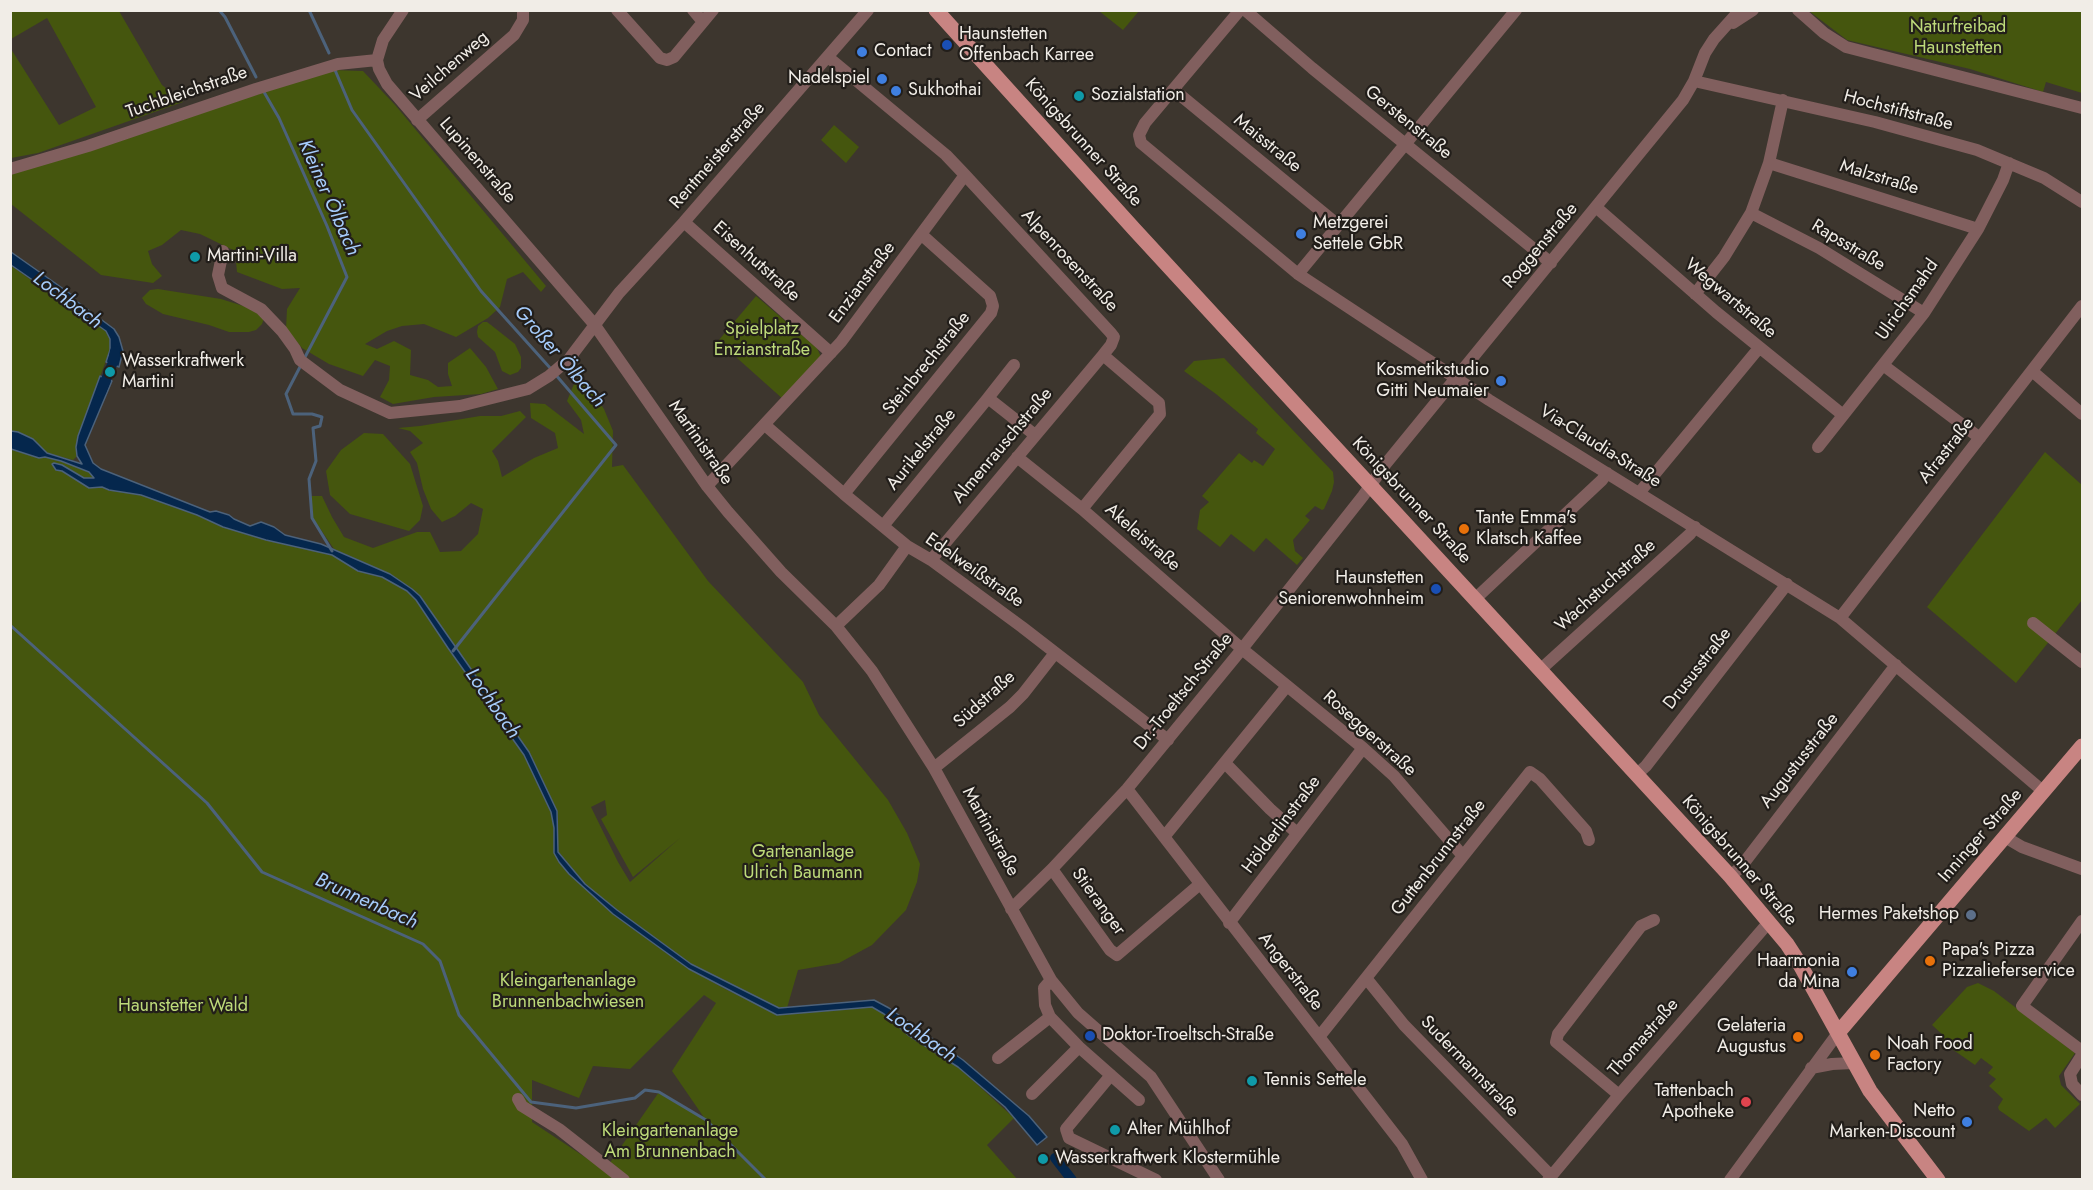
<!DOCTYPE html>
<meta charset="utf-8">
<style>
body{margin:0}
#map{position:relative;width:2093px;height:1190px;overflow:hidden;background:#3d362e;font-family:Jost,sans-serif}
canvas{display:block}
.frame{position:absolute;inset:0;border:12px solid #f1ede7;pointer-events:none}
</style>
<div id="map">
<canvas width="2093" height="1190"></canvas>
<div class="frame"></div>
</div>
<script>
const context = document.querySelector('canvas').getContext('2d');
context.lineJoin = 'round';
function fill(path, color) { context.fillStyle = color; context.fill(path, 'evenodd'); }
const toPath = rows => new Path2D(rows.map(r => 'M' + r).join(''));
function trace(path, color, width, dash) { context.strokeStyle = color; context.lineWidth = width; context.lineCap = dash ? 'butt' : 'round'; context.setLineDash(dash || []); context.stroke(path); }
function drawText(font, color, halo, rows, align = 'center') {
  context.font = font + ' Jost,sans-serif'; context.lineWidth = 4.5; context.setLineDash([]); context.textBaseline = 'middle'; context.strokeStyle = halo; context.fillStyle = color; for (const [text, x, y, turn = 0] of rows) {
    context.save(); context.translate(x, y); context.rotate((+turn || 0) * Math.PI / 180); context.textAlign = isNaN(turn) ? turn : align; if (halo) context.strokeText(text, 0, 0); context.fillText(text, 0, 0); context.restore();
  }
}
const green = toPath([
 [11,10,119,11,162,85,183,102,38,153,11,158,11,49,59,125,96,107,47,18,11,39],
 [1099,11,1139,11,1123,30],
 [1809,11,2082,11,2082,93,2046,82,2043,92,1970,69,1847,40],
 [331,70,363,71,396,106,546,286,541,292,523,272,507,279,500,307,488,318,456,337,424,324,402,326,387,331,365,344,377,349,394,341,411,350,410,375,428,380,438,387,452,386,448,374,448,363,470,348,486,367,498,389,481,394,434,397,393,404,380,397,389,380,390,366,375,360,363,376,329,364,302,348,286,329,287,309,300,288,282,289,237,272,235,251,200,234,181,230,162,245,148,251,152,264,162,276,153,283,101,275,11,204,10,173],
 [834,125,859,147,846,163,821,140],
 [10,265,69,307,72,307,98,324,106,331,110,339,110,350,78,436,76,447,77,456,73,460,47,453,33,439,18,432,11,431],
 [158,289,221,299,256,310,264,318,262,324,256,330,249,332,229,332,209,325,163,314,146,304,142,298,150,290],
 [756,296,817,348,821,357,784,400,718,341],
 [483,322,487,322,491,325,515,344,521,357,521,368,518,372,510,375,502,371,495,352,478,337,477,332,478,326],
 [1224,358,1333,472,1334,482,1332,491,1324,509,1322,510,1315,506,1305,516,1310,520,1293,540,1295,551,1303,558,1297,565,1266,538,1254,552,1231,534,1220,547,1197,529,1200,510,1209,502,1202,496,1239,453,1252,463,1254,460,1263,466,1275,449,1256,433,1258,429,1216,394,1184,371,1194,361],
 [576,379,589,388,604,409,613,431,612,467,623,465,708,581,803,682,819,715,888,800,907,833,920,864,917,882,906,910,872,945,839,963,798,970,787,1008,779,1008,691,964,617,910,585,884,558,851,557,811,529,752,420,596,390,574,334,549,313,518,311,496,322,496,332,517,344,537,373,548,417,532,430,532,440,552,461,551,478,534,483,509,471,503,455,516,442,522,431,509,423,489,417,463,410,452,423,443,410,431,398,428,420,426,480,416,501,416,520,411,526,417,492,451,498,461,502,477,534,458,558,448,555,433,531,418,530,403,545,404,584,434,581,420,567,401],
 [605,800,607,815,601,819,633,877,680,838,630,882,618,862,591,807],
 [364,433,383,434,410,464,423,506,420,520,409,531,350,514,330,495,326,471,341,450],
 [10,449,39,458,45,457,61,461,89,472,94,478,84,478,62,465,56,470,62,471,89,488,102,487,109,490,141,495,197,515,223,527,266,540,332,555,358,571,382,577,408,591,416,599,524,755,551,812,554,828,554,853,613,914,689,969,727,990,781,1015,851,1007,871,1007,884,1014,908,1035,958,1067,1014,1118,987,1145,1017,1179,11,1179],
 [704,995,716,1003,672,1071,705,1119,659,1092,607,1167,600,1167,532,1122,532,1080,579,1098,593,1066,630,1069],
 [2045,452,2082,485,2082,600,2016,683,1927,607],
 [1978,983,1994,991,2075,1053,2059,1076,2061,1085,2080,1104,2055,1128,2046,1118,2029,1131,1999,1110,1998,1107,2003,1099,1989,1086,1996,1079,1988,1073,1993,1067,1981,1058,1975,1065,1939,1040,1943,1035,1932,1025,1967,987]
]);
const water = toPath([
 [11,252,75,297,75,300,114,329,119,337,123,351,119,367,106,362,110,350,110,339,106,331,11,265,11,252],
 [100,376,112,381,85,445,93,463,101,469,210,512,216,511,229,515,234,519,250,526,261,522,274,527,285,535,321,544,390,574,412,589,420,596,529,752,557,811,558,852,585,884,617,910,691,964,779,1008,874,1000,889,1008,963,1060,1029,1116,1047,1137,1037,1145,1005,1107,958,1067,908,1035,884,1014,872,1007,777,1015,689,969,613,914,569,874,559,862,554,853,554,828,551,812,524,755,448,648,416,600,407,591,382,577,358,571,332,555,266,540,223,527,197,515,141,495,109,490,102,487,89,488,62,471,56,470,52,464,54,463,62,465,84,478,94,478,89,472,61,461,45,457,39,458,11,449,11,431,18,432,33,439,47,453,82,464,77,456,76,447,78,436,100,376]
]);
const stream = toPath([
 [219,10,225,17,256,77],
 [309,10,329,53],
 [335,70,352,110,481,291,551,369],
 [264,92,279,118,327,226,347,277,304,359],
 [301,365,286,394,293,414,312,414,322,417,320,426,313,428,316,461,309,479,312,518,332,551],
 [10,625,207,803,262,872,423,944,440,961,459,1015,531,1102,576,1108,635,1098,645,1090,659,1092,706,1120,766,1180],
 [453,651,616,445,555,374]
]);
const canal = toPath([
 [101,392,113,362,115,351],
 [1055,1158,1072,1180]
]);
const minor = toPath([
 [403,10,383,40,377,60,379,69,387,84,594,324,707,486,728,512,781,572,836,626,872,671,934,768,1051,980,1078,1013,1151,1077,1219,1180],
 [617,10,660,58,667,60,674,57,713,10],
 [693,10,703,22],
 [1240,10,1145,123,1139,135,1141,143,1298,274,1489,400,1840,618,2044,792],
 [1245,10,1312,68,1551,263],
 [1798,10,1824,33,1846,47,2082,108],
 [1733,23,1753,10],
 [828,57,946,155,965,175,1110,332,1114,337,1111,345,1103,355,1159,403,1160,414,1082,509],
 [1694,81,1875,122,1977,150,2044,178,2082,202],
 [1174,90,1338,225],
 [417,120,514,35,523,20,523,10],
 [1769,163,1978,229],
 [10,169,88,146,256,89,338,64,377,60],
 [1597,208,1716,312,1843,415],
 [1751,213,1819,248,1924,313],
 [684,222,831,353],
 [223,251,218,275,222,288,261,309,282,331,295,349,300,360,340,390,390,413,460,406,528,389,549,376,569,359,619,293,684,222,868,10],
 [1298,274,1516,10],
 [1695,294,1724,257,1751,213,1769,163,1783,100],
 [1883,365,1980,438],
 [2032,371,2082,414],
 [988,398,1014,365],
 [765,425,844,494,907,546,931,560,1022,627,1168,740],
 [1818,447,1924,313,1978,229,2003,180,2009,163],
 [1017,457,1082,509,1242,649,1363,748,1394,776,1463,856],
 [707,486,841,342,965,175],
 [1639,493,1759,348],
 [844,494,991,313,993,306,990,296,922,235],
 [883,526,988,398,1035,435],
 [931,560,1103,355],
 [1475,599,1602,480,1607,473],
 [1840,618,2082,306],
 [2033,623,2082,662],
 [836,626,879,585,907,546],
 [1540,670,1690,534,1695,527],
 [1225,763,1270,809,1297,833],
 [934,768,1010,707,1023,694,1055,653],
 [1636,775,1646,766,1787,584],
 [1127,789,1402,1144,1422,1180],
 [1164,837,1287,686],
 [2005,837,2022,847,2082,869],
 [1052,869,1110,950,1117,955,1200,884],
 [1730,876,1740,868,1896,665],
 [1011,909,1052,869,1127,789,1242,649,1363,496,1384,466,1683,100,1694,81,1705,53,1714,39,1740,10],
 [2082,921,2022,1006,2082,1051],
 [1229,923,1363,748],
 [1366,978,1404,1025,1551,1176],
 [1051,980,1044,988,1045,1005,1050,1017,1079,1047,1139,1100],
 [1319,1037,1530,772,1540,779,1586,831,1589,840],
 [2082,1055,2070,1074,2072,1084,2082,1095],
 [998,1058,1050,1017],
 [1811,1068,1832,1064,1853,1063],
 [1111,1075,1066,1129,1069,1138,1156,1180],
 [1032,1094,1079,1047],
 [1619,1095,1556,1042,1558,1034,1641,926,1654,920],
 [518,1099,522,1106,559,1129,624,1180],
 [1548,1180,1619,1095,1769,922],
 [1730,1180,1838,1033]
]);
const major = toPath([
 [936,10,1134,229,1730,876,1787,944,1798,961,1870,1091,1938,1180],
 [1838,1033,2082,746]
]);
const markers = [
 [947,45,6,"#1a4fb4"],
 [862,52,6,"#3f7fe0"],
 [882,79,6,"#3f7fe0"],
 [896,91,6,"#3f7fe0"],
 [1079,96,6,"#0f9aa8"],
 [1301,234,6,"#3f7fe0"],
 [195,257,6,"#0f9aa8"],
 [110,372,6,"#0f9aa8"],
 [1501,381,6,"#3f7fe0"],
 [1464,529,6,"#e8710a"],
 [1436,589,6,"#1a4fb4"],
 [1971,915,6,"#5c6f8a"],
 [1930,961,6,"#e8710a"],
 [1852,972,6,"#3f7fe0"],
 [1090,1036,6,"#1a4fb4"],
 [1798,1037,6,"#e8710a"],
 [1875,1055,6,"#e8710a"],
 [1252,1081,6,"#0f9aa8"],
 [1746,1102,6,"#e0444e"],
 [1967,1122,6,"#3f7fe0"],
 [1115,1130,6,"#0f9aa8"],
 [1043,1159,6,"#0f9aa8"]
];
const parkNames = [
 ["Naturfreibad",1958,28],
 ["Haunstetten",1958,49],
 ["Spielplatz",762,330],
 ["Enzianstraße",762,351],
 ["Gartenanlage",803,853],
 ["Ulrich Baumann",803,874],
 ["Kleingartenanlage",568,982],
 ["Brunnenbachwiesen",568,1003],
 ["Haunstetter Wald",183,1007],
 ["Kleingartenanlage",670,1132],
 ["Am Brunnenbach",670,1153]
];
const poiNames = [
 ["Haunstetten",959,35],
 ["Offenbach Karree",959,56],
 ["Contact",874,52],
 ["Nadelspiel",870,79,"right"],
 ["Sukhothai",908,91],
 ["Sozialstation",1091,96],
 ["Metzgerei",1313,224],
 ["Settele GbR",1313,245],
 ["Martini-Villa",207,257],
 ["Wasserkraftwerk",122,362],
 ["Martini",122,383],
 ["Kosmetikstudio",1489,371,"right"],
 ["Gitti Neumaier",1489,392,"right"],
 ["Tante Emma's",1476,519],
 ["Klatsch Kaffee",1476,540],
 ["Haunstetten",1424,579,"right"],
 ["Seniorenwohnheim",1424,600,"right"],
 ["Hermes Paketshop",1959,915,"right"],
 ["Papa's Pizza",1942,951],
 ["Pizzalieferservice",1942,972],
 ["Haarmonia",1840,962,"right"],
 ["da Mina",1840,983,"right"],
 ["Gelateria",1786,1027,"right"],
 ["Augustus",1786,1048,"right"],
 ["Doktor-Troeltsch-Straße",1102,1036],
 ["Noah Food",1887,1045],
 ["Factory",1887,1066],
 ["Tennis Settele",1264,1081],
 ["Tattenbach",1734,1092,"right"],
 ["Apotheke",1734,1113,"right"],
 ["Netto",1955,1112,"right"],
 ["Marken-Discount",1955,1133,"right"],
 ["Alter Mühlhof",1127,1130],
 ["Wasserkraftwerk Klostermühle",1055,1159]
];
const streetNames = [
 ["Veilchenweg",450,67,-41],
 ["Tuchbleichstraße",187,93,-19],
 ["Hochstiftstraße",1898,111,15],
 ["Gerstenstraße",1408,123,39],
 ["Königsbrunner Straße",1083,143,48],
 ["Maisstraße",1267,144,39],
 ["Rentmeisterstraße",718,156,-49],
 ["Lupinenstraße",477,161,49],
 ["Malzstraße",1879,178,17],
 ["Roggenstraße",1541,246,-50],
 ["Rapsstraße",1848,246,31],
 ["Alpenrosenstraße",1069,261,47],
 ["Eisenhutstraße",756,262,42],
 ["Enzianstraße",863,283,-53],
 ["Wegwartstraße",1730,299,40],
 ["Ulrichsmahd",1908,300,-55],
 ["Steinbrechstraße",927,364,-51],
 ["Martinistraße",700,443,55],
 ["Almenrauschstraße",1003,446,-50],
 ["Via-Claudia-Straße",1600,447,32],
 ["Aurikelstraße",922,450,-51],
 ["Afrastraße",1947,451,-52],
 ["Königsbrunner Straße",1411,501,47],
 ["Akeleistraße",1142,538,41],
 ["Edelweißstraße",974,571,35],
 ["Wachstuchstraße",1606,586,-42],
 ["Drususstraße",1698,669,-52],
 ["Dr.-Troeltsch-Straße",1184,692,-51],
 ["Südstraße",985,700,-42],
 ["Roseggerstraße",1369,734,42],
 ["Augustusstraße",1800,761,-52],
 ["Hölderlinstraße",1282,825,-53],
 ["Martinistraße",990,832,61],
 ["Inninger Straße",1981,836,-49],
 ["Guttenbrunnstraße",1439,858,-52],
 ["Königsbrunner Straße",1739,861,49],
 ["Stieranger",1098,902,54],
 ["Angerstraße",1290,972,52],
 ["Thomastraße",1644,1038,-49],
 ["Sudermannstraße",1469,1067,46]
];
const waterNames = [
 ["Kleiner Ölbach",328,198,66],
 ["Lochbach",67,301,37],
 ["Großer Ölbach",559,357,49],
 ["Lochbach",492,704,55],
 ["Brunnenbach",366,902,24],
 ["Lochbach",921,1036,35]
];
fill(green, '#45560e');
fill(water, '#05274d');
trace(water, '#4c627b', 1.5);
trace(stream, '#4c627b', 3);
trace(canal, '#05274d', 10);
trace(minor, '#815f5e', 12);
trace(major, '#c88482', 15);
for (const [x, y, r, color] of markers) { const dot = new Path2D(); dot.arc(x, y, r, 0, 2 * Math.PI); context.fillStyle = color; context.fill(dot); trace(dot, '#221e1a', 2); }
drawText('18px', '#bedb7a', '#221e1a', parkNames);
drawText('18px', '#f1ede7', '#221e1a', poiNames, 'left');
drawText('18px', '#f1ede7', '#221e1a', streetNames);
drawText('italic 20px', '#a6ccfb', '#221e1a', waterNames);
</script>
